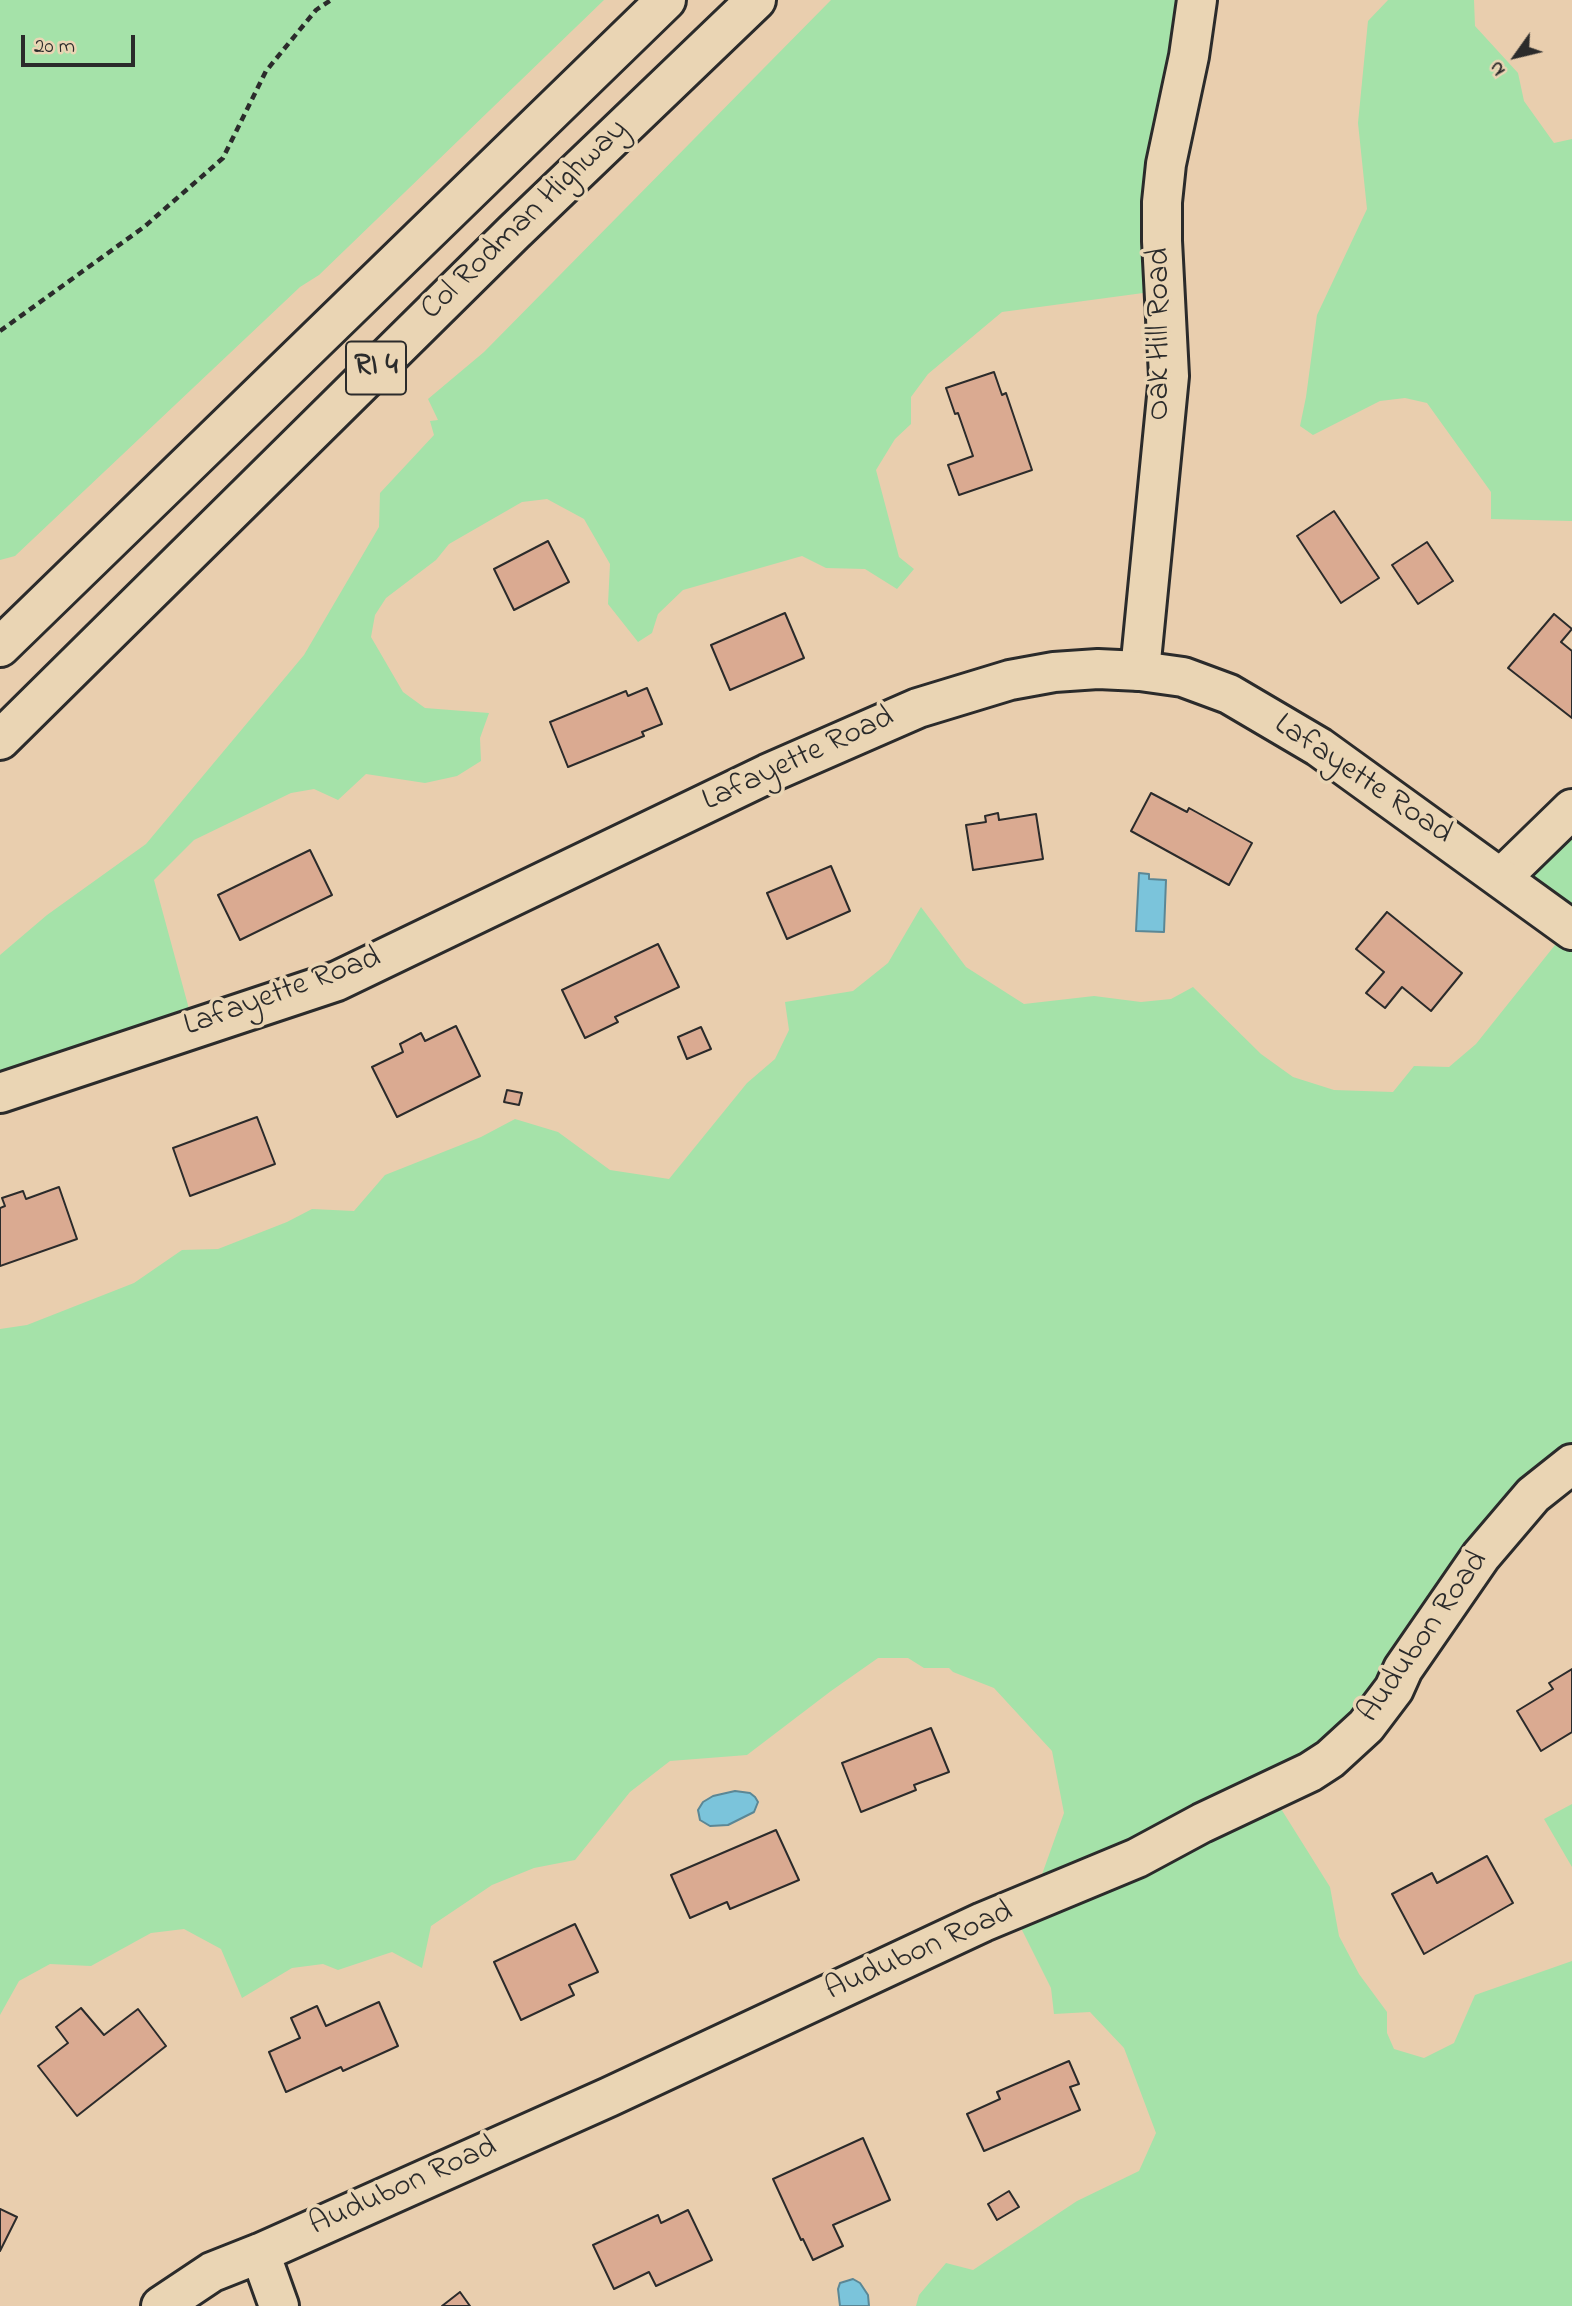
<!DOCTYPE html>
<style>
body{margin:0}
#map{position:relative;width:1572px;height:2306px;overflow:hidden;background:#e9ceae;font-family:"Indie Flower",sans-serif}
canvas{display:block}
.north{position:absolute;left:1481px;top:21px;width:70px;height:70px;-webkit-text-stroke:5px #ead5b4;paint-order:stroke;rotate:236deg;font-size:19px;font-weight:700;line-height:28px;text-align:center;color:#2b2b2b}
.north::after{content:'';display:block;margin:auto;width:24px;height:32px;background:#2b2b2b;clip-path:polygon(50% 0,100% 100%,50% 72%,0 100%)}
.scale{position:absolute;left:21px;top:35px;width:114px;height:32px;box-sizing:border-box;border:4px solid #2b2b2b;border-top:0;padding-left:9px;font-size:21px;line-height:24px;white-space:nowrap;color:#2b2b2b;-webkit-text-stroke:5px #ead5b4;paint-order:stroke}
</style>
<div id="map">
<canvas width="1572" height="2306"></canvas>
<div class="north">N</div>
<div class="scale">20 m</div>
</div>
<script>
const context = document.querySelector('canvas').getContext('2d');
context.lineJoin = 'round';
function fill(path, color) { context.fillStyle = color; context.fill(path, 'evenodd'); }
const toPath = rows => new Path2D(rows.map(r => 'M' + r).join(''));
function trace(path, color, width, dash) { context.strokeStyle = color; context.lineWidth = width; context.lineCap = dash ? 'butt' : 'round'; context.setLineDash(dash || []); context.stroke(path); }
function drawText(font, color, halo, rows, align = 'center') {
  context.font = font + ' "Indie Flower",sans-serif'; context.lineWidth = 7; context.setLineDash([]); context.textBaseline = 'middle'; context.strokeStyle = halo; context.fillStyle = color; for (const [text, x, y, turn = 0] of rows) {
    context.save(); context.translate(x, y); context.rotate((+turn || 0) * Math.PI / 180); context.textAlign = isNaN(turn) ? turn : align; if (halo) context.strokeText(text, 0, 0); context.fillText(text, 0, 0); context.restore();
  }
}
const green = toPath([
 [0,0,604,0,319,275,300,287,15,556,0,560],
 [831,0,1193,0,1158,291,1002,312,928,374,911,397,911,424,895,439,876,470,899,557,914,569,897,589,865,569,826,568,802,556,683,590,658,614,652,633,638,642,608,604,610,564,584,519,547,499,522,502,449,544,436,560,386,598,375,615,371,637,403,692,425,708,489,713,480,738,481,761,457,776,425,783,366,774,338,800,314,789,291,793,194,840,154,880,192,1020,0,1095,0,955,47,915,146,844,304,655,379,527,380,493,434,435,430,421,438,420,428,399,484,352],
 [1388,0,1474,0,1475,26,1518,73,1524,101,1554,143,1572,139,1572,521,1491,519,1491,492,1427,403,1405,398,1380,401,1313,435,1300,426,1306,397,1317,315,1367,209,1358,123,1368,21],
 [1572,808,1572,1466,1389,1697,1273,1796,1330,1887,1339,1936,1359,1974,1387,2012,1387,2033,1394,2049,1424,2058,1454,2043,1475,1995,1572,1961,1572,2306,916,2306,919,2295,946,2263,973,2270,1077,2201,1139,2171,1156,2133,1124,2048,1090,2012,1054,2014,1051,1988,1015,1916,1040,1880,1064,1813,1052,1751,994,1688,953,1672,949,1668,924,1668,908,1658,878,1658,831,1691,747,1755,670,1761,630,1792,575,1860,534,1868,492,1885,431,1926,422,1968,392,1952,338,1970,323,1964,292,1968,242,1998,221,1949,184,1929,151,1933,91,1966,50,1964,19,1981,0,2015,0,1329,27,1325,134,1283,182,1250,218,1249,287,1222,312,1209,354,1211,385,1175,481,1137,515,1119,558,1132,610,1170,669,1179,747,1083,775,1059,789,1030,785,1002,853,991,888,963,921,907,966,967,1024,1004,1094,996,1141,1002,1171,999,1193,987,1261,1054,1293,1077,1334,1090,1393,1092,1414,1066,1449,1067,1476,1044,1563,935,1515,893],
 [1572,1804,1572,1867,1544,1819]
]);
const water = toPath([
 [1139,873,1149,874,1149,879,1166,880,1164,932,1136,931,1139,873],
 [735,1791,750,1793,755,1797,758,1802,754,1812,728,1825,710,1826,700,1820,698,1810,703,1802,713,1796,735,1791],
 [853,2279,860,2283,868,2295,869,2306,840,2306,838,2289,840,2283,853,2279]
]);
const building = toPath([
 [994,372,1002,395,1006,393,1032,470,959,495,948,465,973,456,958,413,955,414,946,388,994,372],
 [1334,511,1379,578,1341,603,1297,536,1334,511],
 [548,541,569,582,514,610,494,569,548,541],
 [1427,542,1453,581,1418,604,1392,565,1427,542],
 [785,613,804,658,730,690,711,645,785,613],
 [1554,614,1572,629,1561,642,1572,651,1572,718,1508,668,1554,614],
 [647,688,662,724,642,732,644,736,568,767,550,722,626,691,628,696,647,688],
 [1151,793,1187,812,1189,808,1252,843,1229,885,1131,831,1151,793],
 [998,813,999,820,1036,814,1043,859,973,870,966,825,986,822,985,816,998,813],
 [310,850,332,895,240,940,218,895,310,850],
 [831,866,850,911,787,939,767,893,831,866],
 [1387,912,1462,973,1431,1011,1402,987,1385,1008,1366,993,1384,972,1356,949,1387,912],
 [658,944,679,987,615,1017,618,1022,585,1038,562,990,658,944],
 [456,1026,480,1076,397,1117,372,1067,403,1052,400,1044,421,1033,425,1041,456,1026],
 [701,1027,711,1049,687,1059,678,1037,701,1027],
 [507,1090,522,1093,519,1105,504,1102,507,1090],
 [257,1117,275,1164,190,1196,173,1148,257,1117],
 [59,1187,77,1239,0,1266,0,1208,5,1206,2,1198,23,1191,26,1199,59,1187],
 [1572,1669,1572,1732,1541,1751,1517,1711,1553,1689,1549,1683,1572,1669],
 [931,1728,949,1772,914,1785,916,1790,861,1812,842,1763,931,1728],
 [776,1830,799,1880,730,1909,727,1902,690,1918,671,1875,776,1830],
 [1487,1856,1513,1903,1424,1954,1392,1894,1432,1873,1437,1883,1487,1856],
 [575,1924,598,1972,569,1985,574,1995,521,2020,494,1962,575,1924],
 [379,2002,398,2046,343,2071,341,2067,286,2092,269,2052,300,2038,291,2018,317,2006,326,2026,379,2002],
 [81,2008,104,2035,138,2009,166,2046,77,2116,38,2066,68,2043,56,2027,81,2008],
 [1069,2061,1079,2084,1070,2087,1080,2110,984,2151,967,2114,1000,2099,997,2092,1069,2061],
 [863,2138,890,2200,833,2225,843,2246,813,2260,803,2239,801,2240,773,2179,863,2138],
 [1009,2191,1019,2207,997,2220,988,2204,1009,2191],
 [0,2209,17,2217,0,2251,0,2209],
 [688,2210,712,2260,656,2286,649,2272,614,2289,593,2245,658,2215,661,2223,688,2210],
 [460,2292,470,2306,442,2306,460,2292]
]);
const path = toPath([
 [0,331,144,227,223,158,266,71,316,10,331,0]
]);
const street = toPath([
 [1140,671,1169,376,1162,241,1162,202,1166,164,1189,56,1197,0],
 [1501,878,1572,809],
 [260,2253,279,2306],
 [161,2306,212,2272,260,2253,609,2097,983,1922,1137,1858,1202,1823,1310,1772,1330,1759,1366,1726,1394,1689,1403,1669,1481,1556,1533,1495,1572,1464]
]);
const secondary = toPath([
 [0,1093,337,981,767,774,918,708,1010,680,1054,672,1098,669,1140,671,1183,677,1229,694,1319,747,1572,930]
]);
const highway = toPath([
 [0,647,666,0],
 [0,740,513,233,756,0]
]);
const shields = [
 [376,368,60]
];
const shieldNames = [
 ["RI 4",376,368]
];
const streetNames = [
 ["Col Rodman Highway",526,221,-44],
 ["Oak Hill Road",1162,334,-90],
 ["Lafayette Road",799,761,-25],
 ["Lafayette Road",1362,781,34],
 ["Lafayette Road",283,994,-20],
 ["Audubon Road",1425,1638,-55],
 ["Audubon Road",920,1953,-24],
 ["Audubon Road",404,2188,-24]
];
fill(green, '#a5e2a9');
fill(water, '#7bc4db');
trace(water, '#5b8795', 2);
fill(building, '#daaa91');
trace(building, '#2b2b2b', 2);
trace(street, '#2b2b2b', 44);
trace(secondary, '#2b2b2b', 44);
trace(highway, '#2b2b2b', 44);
trace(path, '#2b2b2b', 4.5, [7, 5]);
trace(street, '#ead5b4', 38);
trace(secondary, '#ead5b4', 38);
trace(highway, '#ead5b4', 38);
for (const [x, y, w] of shields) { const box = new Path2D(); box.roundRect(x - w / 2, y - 26.5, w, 53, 5); context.fillStyle = '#ead5b4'; context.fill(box); trace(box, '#2b2b2b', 2); }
drawText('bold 30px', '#2b2b2b', null, shieldNames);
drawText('32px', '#2b2b2b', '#ead5b4', streetNames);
</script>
